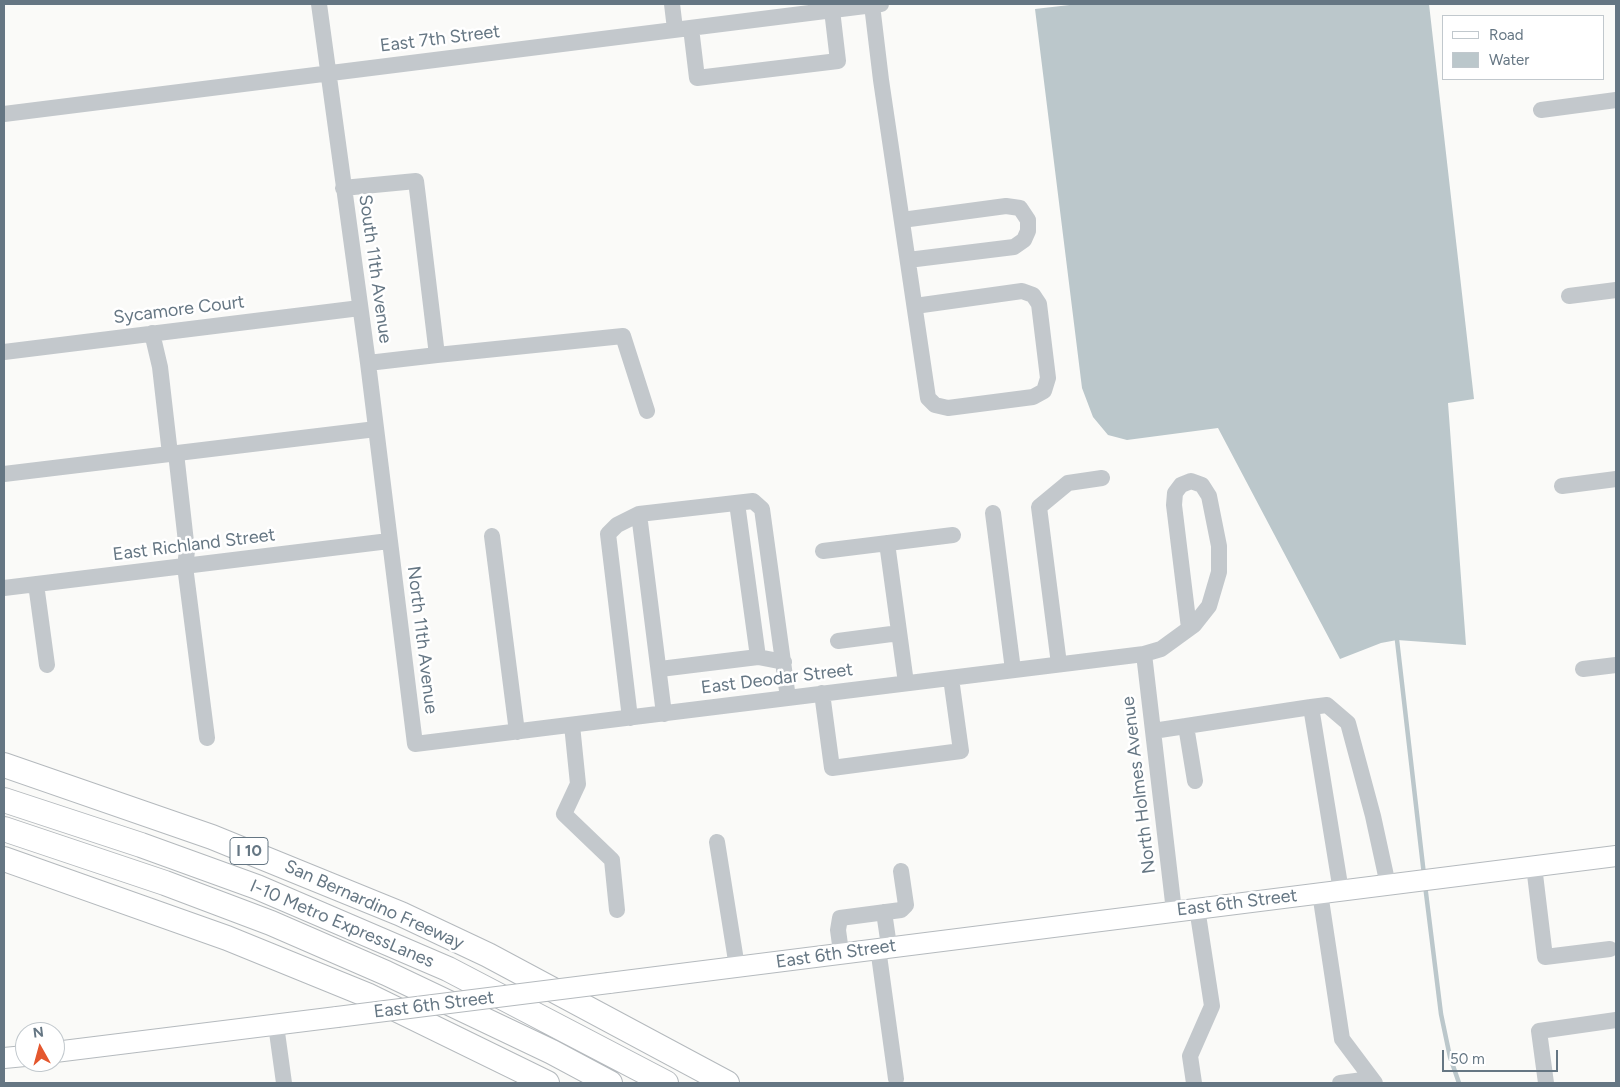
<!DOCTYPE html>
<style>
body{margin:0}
#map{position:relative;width:1620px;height:1087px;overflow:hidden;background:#fafaf8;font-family:Figtree,sans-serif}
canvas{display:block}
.frame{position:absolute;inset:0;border:5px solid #657683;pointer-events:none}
.legend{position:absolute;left:1442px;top:15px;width:162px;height:65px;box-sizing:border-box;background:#fff;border:1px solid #c1c8cd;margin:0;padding:6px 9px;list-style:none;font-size:15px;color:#657683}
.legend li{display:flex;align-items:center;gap:10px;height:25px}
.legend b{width:25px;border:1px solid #c1c8cd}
.north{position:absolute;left:15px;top:1022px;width:50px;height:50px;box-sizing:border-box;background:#fff;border:1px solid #c1c8cd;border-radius:50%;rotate:353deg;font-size:14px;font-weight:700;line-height:20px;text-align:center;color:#657683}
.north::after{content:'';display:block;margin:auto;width:18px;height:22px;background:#e4572e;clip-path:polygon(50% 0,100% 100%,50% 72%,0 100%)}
.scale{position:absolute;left:1442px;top:1050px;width:116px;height:22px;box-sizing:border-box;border:2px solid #657683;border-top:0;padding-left:6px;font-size:15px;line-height:18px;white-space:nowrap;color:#657683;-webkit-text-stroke:4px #fff;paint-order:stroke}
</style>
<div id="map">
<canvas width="1620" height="1087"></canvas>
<div class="frame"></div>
<ul class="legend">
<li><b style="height:6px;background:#fff"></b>Road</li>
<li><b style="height:14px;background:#bbc7cb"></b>Water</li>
</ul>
<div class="north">N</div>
<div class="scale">50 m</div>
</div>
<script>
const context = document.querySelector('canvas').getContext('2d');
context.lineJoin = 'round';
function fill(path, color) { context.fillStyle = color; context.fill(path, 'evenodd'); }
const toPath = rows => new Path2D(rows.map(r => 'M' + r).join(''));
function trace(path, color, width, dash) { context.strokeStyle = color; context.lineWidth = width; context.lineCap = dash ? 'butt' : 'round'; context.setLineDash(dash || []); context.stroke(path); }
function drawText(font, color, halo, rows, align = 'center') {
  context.font = font + ' Figtree,sans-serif'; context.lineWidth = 5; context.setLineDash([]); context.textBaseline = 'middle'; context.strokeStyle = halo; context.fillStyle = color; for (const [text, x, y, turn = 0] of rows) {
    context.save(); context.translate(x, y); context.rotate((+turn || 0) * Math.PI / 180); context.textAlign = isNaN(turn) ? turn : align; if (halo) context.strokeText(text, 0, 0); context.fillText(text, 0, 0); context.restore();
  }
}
const water = toPath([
 [1078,4,1429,4,1474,399,1448,403,1466,645,1397,640,1381,643,1340,659,1218,428,1127,440,1108,435,1093,417,1082,388,1035,9]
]);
const stream = toPath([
 [1397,640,1424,875],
 [1425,885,1441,1014,1450,1057,1459,1083]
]);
const minor = toPath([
 [319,4,368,363,415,744,1144,654,1161,649,1194,625,1209,606,1219,572,1219,546,1209,496,1202,485,1191,481,1181,485,1175,493,1174,505,1189,628],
 [672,4,675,29],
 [872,5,881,80,928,398,935,405,948,408,1033,397,1044,391,1048,378,1039,304,1033,295,1022,291,915,306],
 [691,28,697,78,838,61,832,10],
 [1541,110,1616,100],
 [4,114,881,4],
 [343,188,416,181,418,197,437,355,368,363],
 [902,220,1006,206,1020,208,1028,220,1028,231,1024,240,1014,247,908,260],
 [1569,296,1616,290],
 [152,333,160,367,170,454],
 [4,352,360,308],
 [437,355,623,336,647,411],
 [176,453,187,551,185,566,207,738],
 [4,474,376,429],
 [1562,486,1616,479],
 [737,503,758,657],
 [993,513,1013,670],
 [639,514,664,714],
 [492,536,517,732],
 [887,543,906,683],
 [823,551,953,535],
 [36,584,47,665],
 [4,588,389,541],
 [838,641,899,633],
 [1144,654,1174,911],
 [1059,664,1039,507,1068,483,1102,478],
 [660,669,758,657,784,662],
 [1583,669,1616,665],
 [822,693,832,768,961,751,951,678],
 [630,718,608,534,617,525,639,514,753,501,762,509,788,698],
 [572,725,578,784,564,814,612,860,617,910],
 [1153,731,1186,726],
 [1195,781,1186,726,1311,707],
 [717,842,737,967],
 [1534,866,1545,957,1610,949],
 [1341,891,1311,707,1327,705,1348,723,1373,816,1388,885],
 [1320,893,1342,1039,1375,1083],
 [884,912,889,946],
 [878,948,896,1079],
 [841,952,838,930,840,918,901,910,906,905,901,871],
 [276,1025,284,1083],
 [1194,1083,1190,1056,1212,1006,1197,908],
 [1340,1083,1371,1079],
 [1546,1083,1539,1031,1616,1020]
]);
const major = toPath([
 [609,983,1616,856],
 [55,1052,337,1017],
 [4,1058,25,1056]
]);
const highway = toPath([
 [4,765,212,837,401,914,488,955,727,1083],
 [4,800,141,845,257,887,448,969,666,1083],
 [4,829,165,883,271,923,386,973,552,1052,610,1083],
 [4,859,227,938,367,995,547,1083]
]);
const majorBridge = toPath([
 [337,1017,609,983]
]);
const shields = [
 [249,851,38]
];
const shieldNames = [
 ["I 10",249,851]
];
const streetNames = [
 ["East 7th Street",440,39,-7],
 ["South 11th Avenue",375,269,82],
 ["Sycamore Court",179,310,-7],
 ["East Richland Street",194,545,-7],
 ["North 11th Avenue",422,640,83],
 ["East Deodar Street",777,679,-7],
 ["North Holmes Avenue",1139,785,-97],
 ["East 6th Street",1237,903,-7],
 ["San Bernardino Freeway",374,905,24],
 ["I-10 Metro ExpressLanes",342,924,23],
 ["East 6th Street",836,954,-8],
 ["East 6th Street",434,1005,-7]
];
fill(water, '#bbc7cb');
trace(stream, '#bbc7cb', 4.5);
trace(major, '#b5babe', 22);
trace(highway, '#b4b9bd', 26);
trace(minor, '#c3c8cc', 16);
trace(major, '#fff', 20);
trace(highway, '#fff', 24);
trace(majorBridge, '#b5babe', 22, []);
trace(majorBridge, '#fff', 20);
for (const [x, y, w] of shields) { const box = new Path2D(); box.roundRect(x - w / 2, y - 13.5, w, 27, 4); context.fillStyle = '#fff'; context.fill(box); trace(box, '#657683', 1); }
drawText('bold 16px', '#657683', null, shieldNames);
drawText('18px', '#657683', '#fff', streetNames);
</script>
